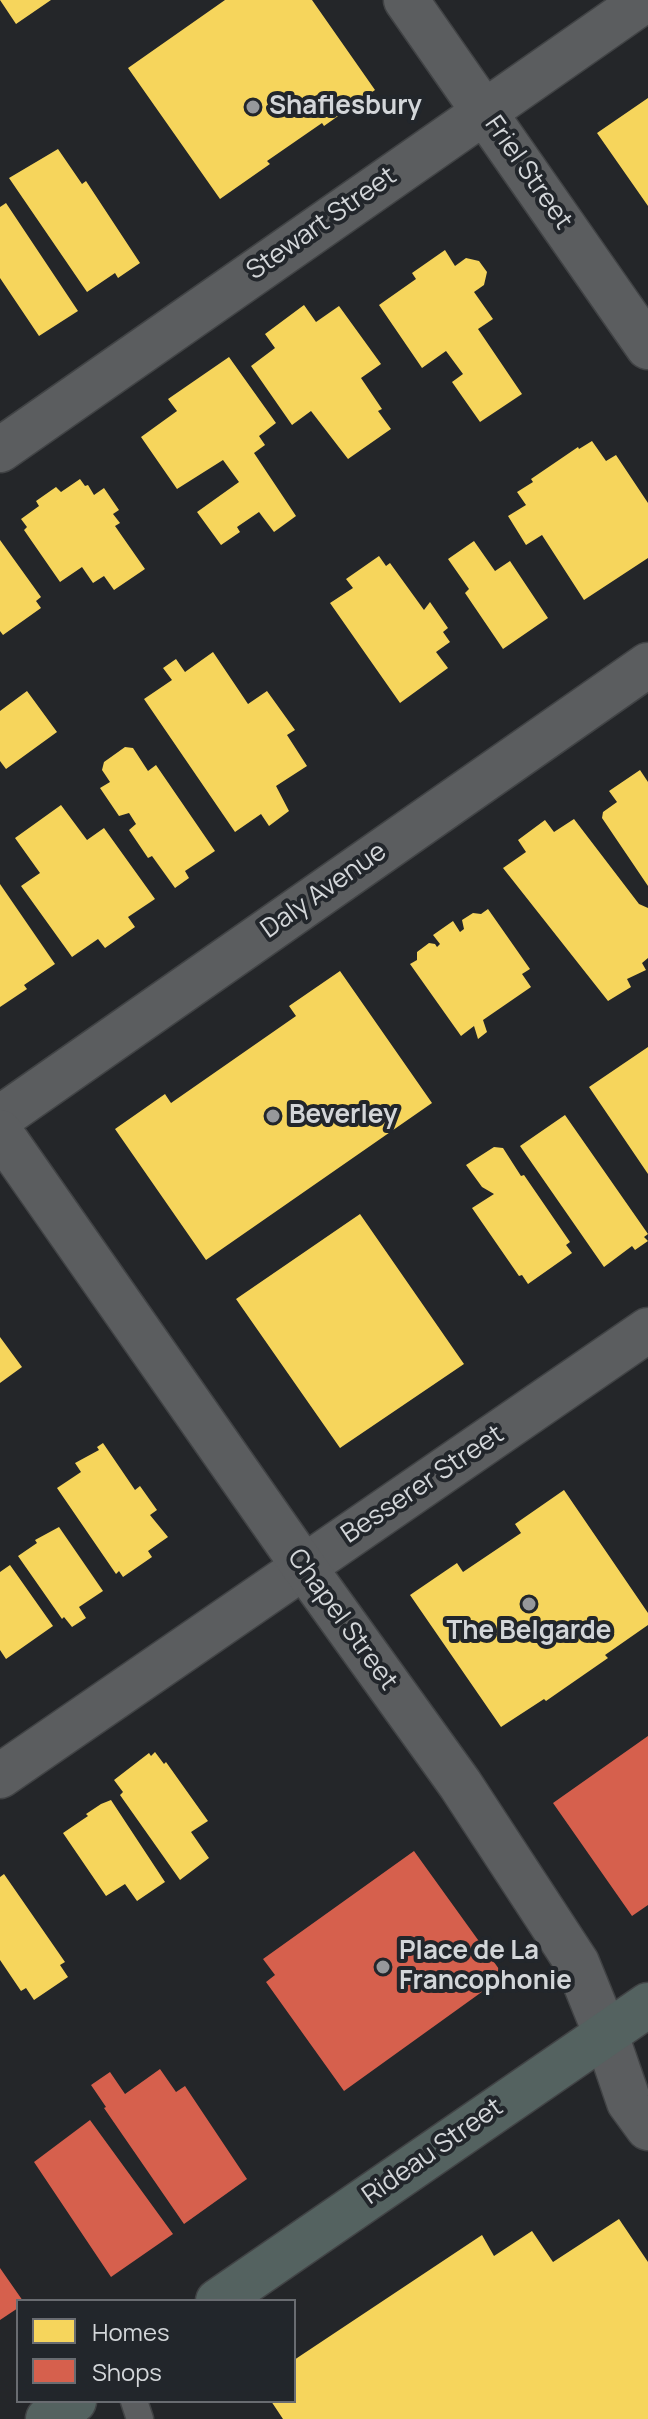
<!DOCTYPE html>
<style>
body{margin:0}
#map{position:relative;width:648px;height:2419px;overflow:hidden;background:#242629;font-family:Manrope,sans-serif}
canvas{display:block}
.legend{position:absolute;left:16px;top:2299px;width:280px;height:104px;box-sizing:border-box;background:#22262b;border:2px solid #696c71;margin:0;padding:10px 14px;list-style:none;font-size:24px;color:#d3d6d9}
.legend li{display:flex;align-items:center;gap:16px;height:40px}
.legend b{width:40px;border:2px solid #696c71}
</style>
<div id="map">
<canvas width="648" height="2419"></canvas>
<ul class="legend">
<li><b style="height:22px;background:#f6d55c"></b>Homes</li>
<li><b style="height:22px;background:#d6604d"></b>Shops</li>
</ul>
</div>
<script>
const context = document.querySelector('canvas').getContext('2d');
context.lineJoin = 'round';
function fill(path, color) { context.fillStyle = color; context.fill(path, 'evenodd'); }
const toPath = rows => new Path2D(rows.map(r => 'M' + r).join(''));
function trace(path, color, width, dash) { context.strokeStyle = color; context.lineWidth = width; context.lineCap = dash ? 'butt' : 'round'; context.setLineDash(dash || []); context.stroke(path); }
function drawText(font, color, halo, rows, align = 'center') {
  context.font = font + ' Manrope,sans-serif'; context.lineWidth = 8; context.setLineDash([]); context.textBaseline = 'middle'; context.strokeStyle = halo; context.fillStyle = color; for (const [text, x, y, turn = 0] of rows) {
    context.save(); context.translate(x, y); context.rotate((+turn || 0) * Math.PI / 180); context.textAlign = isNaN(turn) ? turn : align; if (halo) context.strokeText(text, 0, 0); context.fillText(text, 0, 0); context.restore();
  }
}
const homes = toPath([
 [0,0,51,0,16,24],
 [225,0,312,0,375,90,324,126,322,123,267,161,270,164,220,199,128,68],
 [648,98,648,206,597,133],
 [58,149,82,184,86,181,140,263,118,278,115,273,87,292,9,178],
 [6,203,78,311,39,336,0,278,0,207],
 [445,250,455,266,466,258,479,261,487,272,484,285,474,292,493,319,478,329,522,394,480,422,452,382,463,374,446,351,422,368,379,305,416,279,412,273],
 [304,305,316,322,339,306,381,364,361,378,382,409,378,411,391,429,348,459,311,411,292,425,251,366,275,348,265,334],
 [229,357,276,423,259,436,265,445,254,453,296,516,274,532,259,512,237,527,240,532,221,545,197,512,239,482,223,460,177,489,141,437,177,411,168,399],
 [592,441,606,461,616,455,648,503,648,558,584,600,542,535,526,545,508,516,526,505,517,492,533,482,531,479,578,447,579,449],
 [80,479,85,486,88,485,94,495,104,488,119,510,113,514,120,523,115,526,145,569,114,590,104,576,93,583,82,567,60,582,24,530,27,527,21,519,39,506,36,501,56,487,61,492],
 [0,540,41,597,36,601,41,608,3,635,0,631],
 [474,541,495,571,510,561,548,618,503,649,465,593,469,589,448,559],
 [379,556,386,566,390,563,424,610,430,602,448,628,443,632,450,642,436,652,448,668,400,703,330,603,353,588,346,579],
 [213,652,248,704,267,691,295,730,287,735,307,766,276,786,289,811,269,826,261,814,235,832,144,699,172,680,163,668,176,659,185,672],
 [27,691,57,732,6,769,0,761,0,711],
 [125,747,133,748,148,771,156,765,215,851,185,871,189,878,175,888,152,856,148,858,129,830,136,824,129,813,119,816,100,788,110,782,102,770,104,762],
 [640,770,648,782,648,886,602,818,603,812,617,802,609,791],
 [61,805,87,840,104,828,155,899,128,917,135,927,105,948,98,939,72,957,21,886,40,873,15,838],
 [574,819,639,904,648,908,648,958,642,963,646,970,627,979,631,987,608,1001,503,868,526,852,518,840,545,820,554,832],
 [0,884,55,964,24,985,27,989,0,1007],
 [488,909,530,969,522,974,531,987,483,1020,487,1032,478,1039,474,1026,461,1036,410,964,417,960,417,952,429,943,435,944,437,947,440,944,433,935,453,921,460,932,464,929,462,920,473,913,481,914],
 [340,971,432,1103,206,1260,115,1129,165,1094,171,1103,296,1016,289,1006],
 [648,1047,648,1174,589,1087],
 [565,1115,648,1234,644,1237,648,1241,635,1250,632,1246,604,1267,520,1146],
 [494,1147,503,1148,521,1176,524,1175,570,1242,566,1245,572,1253,528,1284,522,1275,519,1276,472,1208,494,1194,482,1187,466,1165],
 [360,1214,464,1364,340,1448,236,1299],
 [0,1337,22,1367,0,1383],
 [103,1443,135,1490,140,1486,157,1510,150,1515,168,1537,148,1551,152,1557,123,1577,119,1571,116,1574,57,1488,81,1472,75,1463,99,1450,97,1447],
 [564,1490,648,1613,648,1625,605,1655,608,1658,546,1701,544,1699,501,1727,410,1595,457,1563,463,1572,521,1533,515,1524],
 [59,1527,103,1591,79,1607,86,1618,72,1627,64,1617,62,1619,18,1556,37,1543,35,1540],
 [10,1565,53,1626,6,1659,0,1650,0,1572],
 [155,1752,164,1764,166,1762,208,1821,191,1832,209,1858,180,1880,120,1795,123,1792,114,1780,149,1753,151,1756],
 [111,1800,165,1882,137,1901,125,1884,106,1896,63,1833,88,1816,86,1814,101,1804],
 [4,1874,65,1962,60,1965,68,1977,34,2000,26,1988,21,1991,0,1960,0,1877],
 [619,2219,648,2262,648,2419,283,2419,271,2401,294,2401,294,2360,482,2235,494,2256,532,2231,553,2262]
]);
const shops = toPath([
 [648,1736,648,1905,632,1916,553,1803],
 [414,1851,504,1976,344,2091,266,1982,275,1975,263,1959],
 [160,2069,176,2092,185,2086,247,2179,184,2224,104,2108,106,2107,91,2085,110,2072,125,2094],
 [90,2120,173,2234,111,2277,34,2162],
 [0,2268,23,2301,18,2301,18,2308,0,2320]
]);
const service = toPath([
 [134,2401,140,2419]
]);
const minor = toPath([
 [406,0,648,347],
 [0,450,645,0],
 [0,1118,648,665],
 [0,1776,648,1330],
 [605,2032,629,2102,648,2128]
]);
const tertiary = toPath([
 [0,1132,304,1567,460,1784,577,1963,605,2032]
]);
const primary = toPath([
 [218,2301,648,2005],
 [48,2419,74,2401]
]);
const markers = [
 [253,107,8,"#96989b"],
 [273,1116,8,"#96989b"],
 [529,1604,8,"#96989b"],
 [383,1967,8,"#96989b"]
];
const poiNames = [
 ["Shaflesbury",269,107],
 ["Beverley",289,1116],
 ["The Belgarde",529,1632,"center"],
 ["Place de La",399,1952],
 ["Francophonie",399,1982]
];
const streetNames = [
 ["Friel Street",528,173,55],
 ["Stewart Street",322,224,-35],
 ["Daly Avenue",324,891,-35],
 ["Besserer Street",423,1485,-34],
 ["Chapel Street",342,1620,54],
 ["Rideau Street",433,2152,-35]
];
fill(homes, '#f6d55c');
fill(shops, '#d6604d');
trace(service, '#414345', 29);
trace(minor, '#414345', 47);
trace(tertiary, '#414345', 47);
trace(primary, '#414345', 47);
trace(service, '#5b5d5f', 26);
trace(minor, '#5b5d5f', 44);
trace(tertiary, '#5b5d5f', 44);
trace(primary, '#546260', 44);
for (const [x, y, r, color] of markers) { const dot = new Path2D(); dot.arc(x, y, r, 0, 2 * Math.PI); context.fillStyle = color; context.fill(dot); trace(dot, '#22262b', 3); }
drawText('bold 26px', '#d3d6d9', '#22262b', poiNames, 'left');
drawText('26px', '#d3d6d9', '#22262b', streetNames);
</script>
